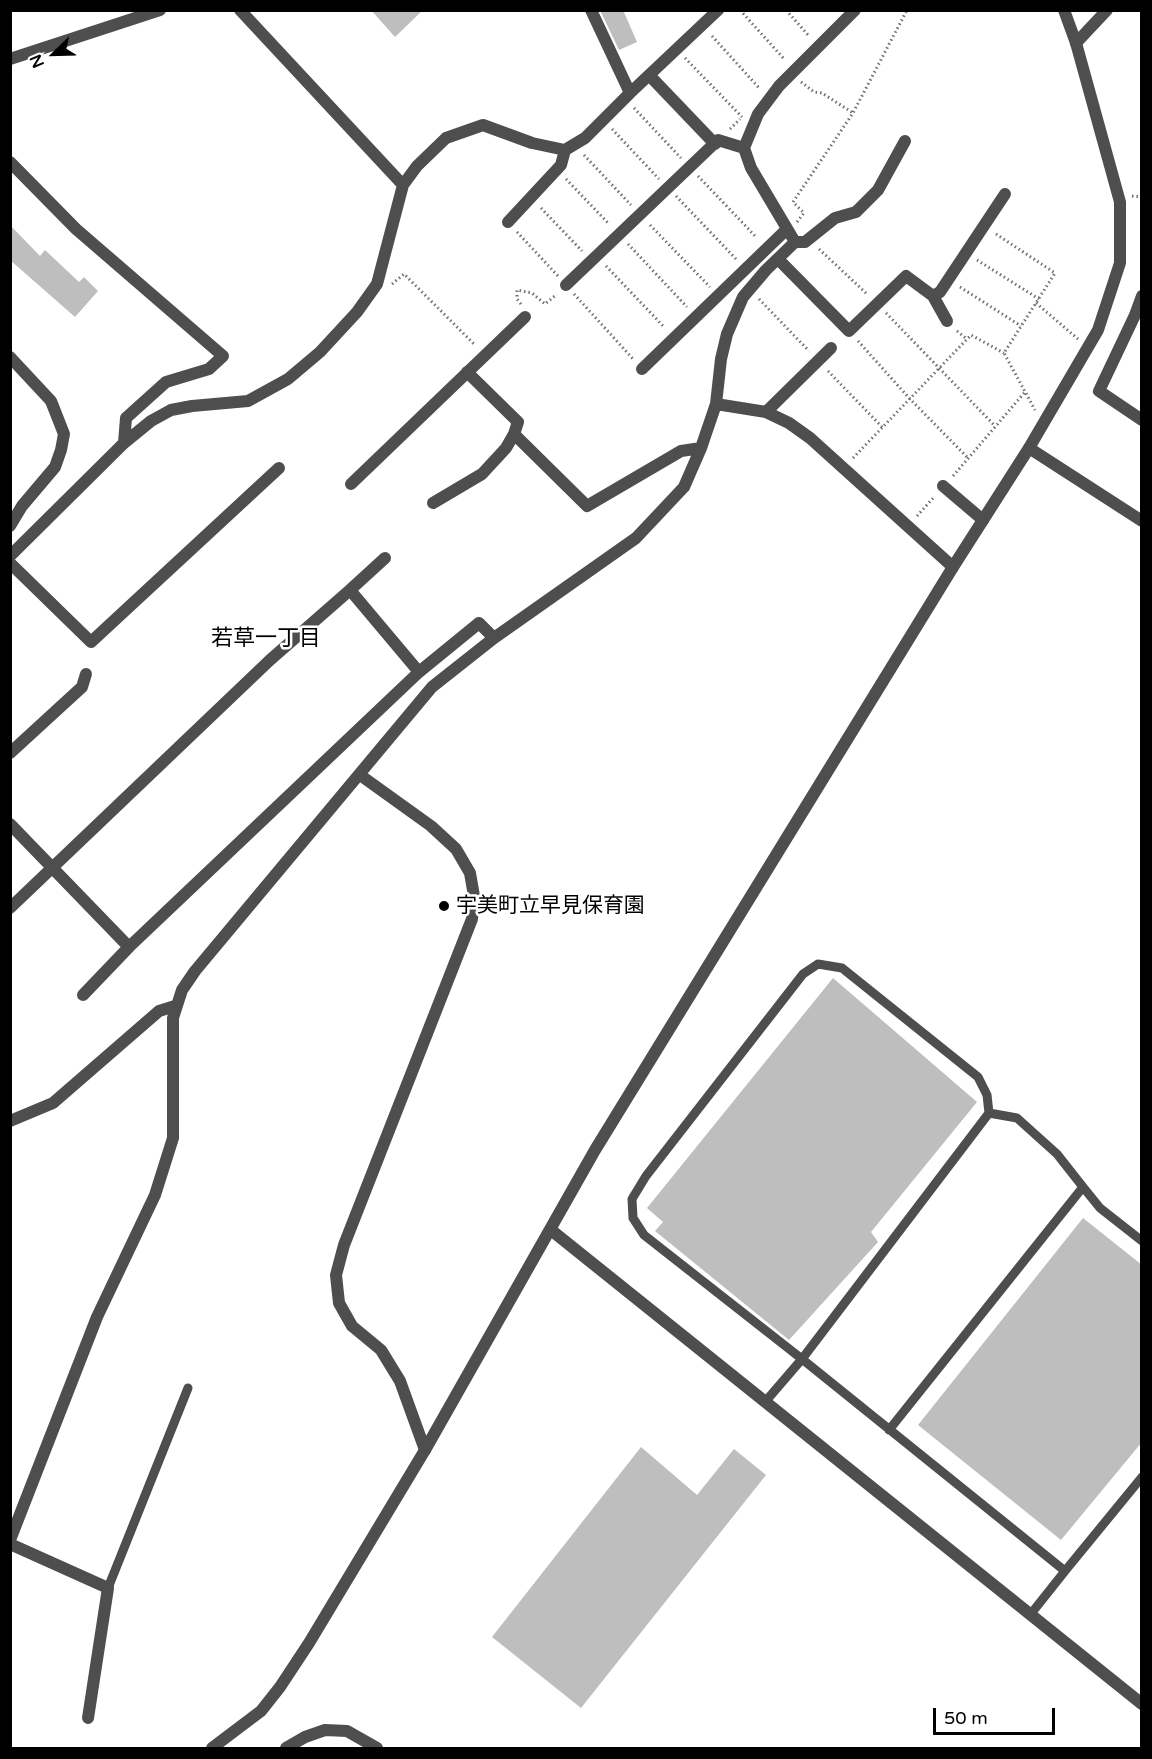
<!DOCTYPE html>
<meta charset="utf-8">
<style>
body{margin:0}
#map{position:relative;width:1152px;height:1759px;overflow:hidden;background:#fff;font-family:"Varela Round",sans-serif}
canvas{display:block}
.frame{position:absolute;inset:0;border:12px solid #000;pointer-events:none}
.north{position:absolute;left:24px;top:24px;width:60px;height:60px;-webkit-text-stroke:4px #fff;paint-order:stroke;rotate:247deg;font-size:16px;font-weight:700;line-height:24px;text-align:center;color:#000}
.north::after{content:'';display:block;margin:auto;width:21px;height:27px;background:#000;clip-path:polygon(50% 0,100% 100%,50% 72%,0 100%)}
.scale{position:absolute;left:933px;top:1708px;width:122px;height:27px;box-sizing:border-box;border:3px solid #000;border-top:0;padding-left:8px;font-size:18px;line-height:21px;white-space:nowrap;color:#000;-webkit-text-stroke:4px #fff;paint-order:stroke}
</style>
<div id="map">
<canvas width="1152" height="1759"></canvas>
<div class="frame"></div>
<div class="north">N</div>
<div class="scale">50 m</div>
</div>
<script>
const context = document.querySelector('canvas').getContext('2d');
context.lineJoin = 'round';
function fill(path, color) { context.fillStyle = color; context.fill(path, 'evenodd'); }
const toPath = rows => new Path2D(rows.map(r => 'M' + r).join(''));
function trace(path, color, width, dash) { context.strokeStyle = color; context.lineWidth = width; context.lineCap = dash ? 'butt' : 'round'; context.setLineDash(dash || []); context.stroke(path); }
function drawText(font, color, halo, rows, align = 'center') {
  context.font = font + ' "Varela Round","Noto Sans JP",sans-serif'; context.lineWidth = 5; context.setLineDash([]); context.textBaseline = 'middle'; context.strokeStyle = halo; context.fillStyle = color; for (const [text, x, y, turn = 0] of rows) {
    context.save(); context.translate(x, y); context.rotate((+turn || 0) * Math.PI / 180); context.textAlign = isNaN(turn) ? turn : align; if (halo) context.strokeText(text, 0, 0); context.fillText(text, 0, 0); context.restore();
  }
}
const building = toPath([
 [371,10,423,10,395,37],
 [600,10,623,10,637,42,619,50],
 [10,225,40,256,45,250,79,282,84,277,98,291,75,317,10,260],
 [833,978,977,1102,871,1232,878,1242,789,1340,655,1231,663,1222,647,1208],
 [1083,1218,1142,1265,1142,1442,1061,1540,918,1425],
 [641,1447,697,1495,734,1449,766,1475,581,1708,492,1637]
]);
const path = toPath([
 [740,10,785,60],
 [786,10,809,36],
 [712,36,760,89],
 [685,58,742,117],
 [801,82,814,92,822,93,853,113],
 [634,108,681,158],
 [612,129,659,179],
 [730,129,740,119],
 [584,155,631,205],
 [698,176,757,238],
 [566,179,609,224],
 [676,196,736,259],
 [1132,196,1142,197],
 [541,208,582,251],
 [797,222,804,213,793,202,853,113,907,10],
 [650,225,710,287],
 [517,232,558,276],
 [996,234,1055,273,1004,353,1035,410],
 [628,244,687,307],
 [819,249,867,294],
 [977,260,1039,299],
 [606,266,665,328],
 [392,284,404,274,475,345],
 [960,287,1021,326],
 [574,294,634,360],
 [759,299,809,351],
 [1036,303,1078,339],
 [521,304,517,299,517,290,532,293,545,304,556,295],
 [886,313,995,426],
 [957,331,967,339],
 [858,341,910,399,968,458],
 [828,371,883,428],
 [853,458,971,335,1004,353],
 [953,476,1025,392],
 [917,516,935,496]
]);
const service = toPath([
 [818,964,842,968,978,1077,987,1095,989,1113,802,1359,644,1235,633,1218,632,1199,646,1176,803,974,818,964],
 [1083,1187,1100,1208,1142,1241],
 [765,1402,802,1359,1065,1571,1030,1615],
 [889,1430,1083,1187,1057,1154,1017,1118,989,1113],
 [1065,1571,1142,1477],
 [108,1588,188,1388]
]);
const minor = toPath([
 [240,10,403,185],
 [591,10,630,93],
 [1076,43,1107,10],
 [10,59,160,10],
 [649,75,715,144],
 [10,162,76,229,223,356,209,369,166,382,126,418,124,443],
 [508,222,561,165,565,150],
 [795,242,805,242,835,218,856,212,878,190,905,141],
 [778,259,849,331,906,276,933,296,940,292,1005,194],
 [566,285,718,140,744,148],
 [933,296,947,321],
 [1142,296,1135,315,1099,391,1142,420],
 [10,357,51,401,64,434,61,450,55,467,22,506,10,526],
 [642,369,787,229],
 [467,372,518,422,514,434,587,506,681,451,701,448],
 [716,404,766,412,789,423,810,438,953,567],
 [766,412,831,348],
 [1029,448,1142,521],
 [351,484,525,317],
 [943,486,983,520],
 [433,503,482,474,506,448,514,434],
 [10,556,124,443,151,421,171,410,192,406,248,401,288,379,320,352,357,312,377,284,403,185,417,166,446,138,483,125,532,143,565,150,585,138,630,93,718,10],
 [10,563,91,642,279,468],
 [350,590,385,558],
 [10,753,82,687,86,674],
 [360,775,431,826,456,849,470,873,474,896,472,919,344,1245,336,1275,339,1303,352,1326,381,1350,400,1381,425,1450],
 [10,824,129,947],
 [10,908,270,660,350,590,419,672,479,623,494,638],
 [83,995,129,947,419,672],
 [10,1121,53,1103,159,1011,175,1006],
 [10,1540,97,1317,155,1195,173,1138,173,1018,182,990,195,971,432,687,494,638,636,538,684,487,701,448,716,404,721,359,727,334,743,297,766,270,795,242,751,168,744,148,758,114,779,86,855,10],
 [10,1544,108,1588,88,1718],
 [286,1748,305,1737,325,1730,347,1731,377,1748]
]);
const tertiary = toPath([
 [551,1230,1142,1704],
 [212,1748,261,1711,280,1687,309,1643,425,1450,595,1150,953,567,1029,448,1098,330,1120,263,1120,202,1076,43,1064,10]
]);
const markers = [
 [444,906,6,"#000"]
];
const poiNames = [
 ["宇美町立早見保育園",456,906]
];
const neighbourhoodNames = [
 ["若草一丁目",266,639]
];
fill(building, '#bebebe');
trace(path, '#707070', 3, [1.5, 3]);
trace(service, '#4e4e4e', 9);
trace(minor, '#4e4e4e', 12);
trace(tertiary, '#4e4e4e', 12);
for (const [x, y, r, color] of markers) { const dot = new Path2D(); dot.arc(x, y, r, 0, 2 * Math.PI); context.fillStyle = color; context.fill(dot); trace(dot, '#fff', 2); }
drawText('21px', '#000', '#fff', poiNames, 'left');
drawText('22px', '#000', '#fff', neighbourhoodNames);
</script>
